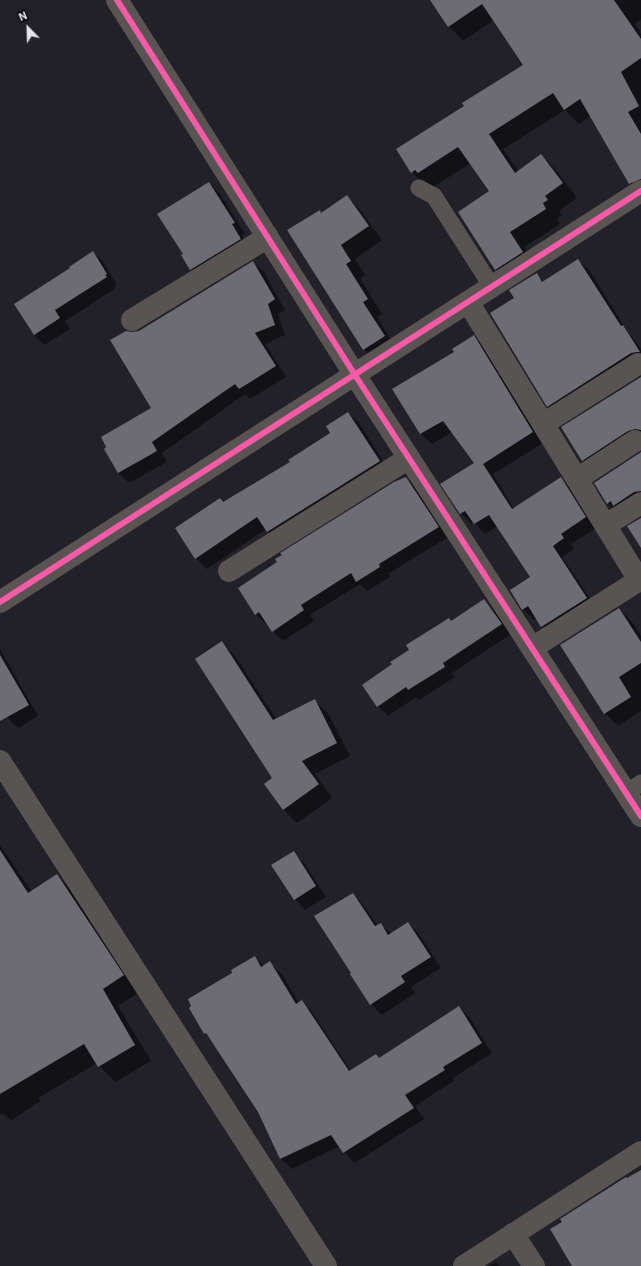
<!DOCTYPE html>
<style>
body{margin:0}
#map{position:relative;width:641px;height:1266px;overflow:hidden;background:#22212a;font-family:Roboto,sans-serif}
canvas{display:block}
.north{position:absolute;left:8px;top:8px;width:40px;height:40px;-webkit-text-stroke:3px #09080f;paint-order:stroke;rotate:337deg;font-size:11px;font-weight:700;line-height:16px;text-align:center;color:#e4e4f0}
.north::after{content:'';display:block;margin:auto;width:14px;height:18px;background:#e4e4f0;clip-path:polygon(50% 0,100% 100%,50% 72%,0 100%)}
</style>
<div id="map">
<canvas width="641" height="1266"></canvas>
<div class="north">N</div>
</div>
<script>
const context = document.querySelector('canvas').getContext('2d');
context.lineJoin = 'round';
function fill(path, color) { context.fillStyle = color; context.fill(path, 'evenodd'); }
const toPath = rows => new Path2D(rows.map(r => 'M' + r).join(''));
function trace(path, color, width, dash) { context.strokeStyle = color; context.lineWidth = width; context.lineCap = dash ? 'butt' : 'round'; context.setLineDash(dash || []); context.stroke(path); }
const shadow = toPath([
 [431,0,641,0,641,20,635,24,641,34,641,194,630,183,591,116,579,124,565,110,503,149,519,172,541,155,556,170,577,198,559,211,562,215,557,218,560,224,524,247,537,267,511,284,496,269,491,192,471,163,433,187,430,184,426,187,412,172,465,107,524,65,494,20,463,41,449,26],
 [209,183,220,194,245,234,242,235,251,250,202,280,191,269],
 [347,196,361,211,382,240,355,259,365,275,360,278,382,314,377,317,398,351,378,364,364,349,322,214],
 [93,252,104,263,117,285,115,286,116,288,65,321,70,329,45,345,34,335,72,269],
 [578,260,589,270,628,332,641,349,641,364,558,417,548,406,516,299,536,274,544,282],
 [253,262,264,272,285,310,278,314,285,335,265,344,286,377,250,399,245,394,162,453,167,462,129,483,119,473,105,449,152,408,132,333,139,332],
 [474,336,484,347,543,443,493,474,514,509,561,479,572,489,596,528,571,544,574,549,562,557,597,609,553,637,542,626,537,618,534,620,523,609,511,591,531,577,498,526,485,534,474,522,471,524,461,513,475,463,452,432,432,444,421,434,394,390,455,352],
 [641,378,641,442,595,472,583,460],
 [348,413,359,423,390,472,278,542,266,529,207,569,196,558,176,529,224,503,291,462,331,433],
 [641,453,641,508,620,516,608,503],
 [406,478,416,488,448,537,388,574,390,577,367,591,360,584,310,615,314,621,283,641,273,631,267,623,266,624,256,614,239,589],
 [484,600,494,610,511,634,452,673,455,677,419,700,416,697,388,716,378,706,364,686],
 [619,609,632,622,641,636,641,711,618,726,605,713],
 [222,642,235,656,277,720,314,700,328,713,350,756,315,774,332,798,297,823,284,810,265,784,274,778],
 [0,649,38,716,18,728,7,717,0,705],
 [0,845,32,892,57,875,73,892,139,992,118,1006,151,1061,115,1082,97,1063,38,1098,40,1101,11,1121,3,1113,0,1115],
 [294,853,304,863,326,897,305,910,295,899],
 [353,894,363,905,378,926,381,924,391,934,408,923,419,934,441,968,411,987,415,993,382,1015,371,1004],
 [254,957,264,966,270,963,281,973,299,1003,302,1001,312,1012,351,1071,379,1059,459,1007,470,1018,492,1053,453,1078,454,1081,415,1106,424,1119,354,1163,344,1152,340,1146,292,1169,281,1159,259,1112,211,1040,205,1033,234,973],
 [496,1262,500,1266,489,1266]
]);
const building = toPath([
 [430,0,614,0,641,39,641,58,621,72,639,106,628,112,641,134,641,179,629,184,580,99,564,110,553,93,489,134,515,173,541,154,563,183,545,196,548,200,543,203,546,209,510,232,523,252,495,270,458,212,489,191,458,147,418,173,415,170,411,173,396,149,464,106,462,103,523,65,482,4,448,27],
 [209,182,235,223,232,224,241,239,190,270,181,255,183,254,157,214],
 [347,195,369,226,341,245,351,261,346,264,368,299,363,302,385,336,363,350,287,230,320,210,321,213],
 [93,251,107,274,105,275,107,277,55,310,60,318,34,335,14,304,70,268,69,267],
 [578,259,621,326,623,325,640,352,637,352,631,353,547,407,490,313,514,298,509,290,537,273,542,282],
 [253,261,275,299,268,304,275,325,255,333,276,366,239,389,235,384,152,442,157,451,118,473,104,449,106,447,101,437,151,408,110,340,126,331,132,332,139,331],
 [474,335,533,432,483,464,512,509,561,477,586,517,561,534,564,538,553,546,587,598,541,627,528,606,522,610,510,590,530,577,489,515,474,524,465,511,460,514,440,484,474,463,443,421,420,434,392,389,454,352,452,349],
 [641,377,641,430,635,429,628,431,582,461,561,427],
 [348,412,380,461,267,532,257,517,195,559,175,528,220,498,223,502,290,462,288,460,330,433,326,426],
 [641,452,641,491,634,492,613,506,611,501,607,504,594,483],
 [406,477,439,527,379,564,380,567,356,582,351,573,301,605,304,610,272,632,259,612,255,615,238,588,277,562,275,559,282,555,280,553,394,482],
 [641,518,641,548,627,526],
 [484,599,502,624,443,663,445,667,408,690,406,687,377,707,362,685,392,664,390,662,409,650,406,645,449,618,451,621],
 [619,608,641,642,641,663,619,677,631,697,604,714,560,645],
 [222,641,273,720,315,699,337,743,302,761,319,784,283,810,264,784,272,778,195,659],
 [0,655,29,705,0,721],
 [0,850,28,893,57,874,124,975,103,989,135,1045,98,1067,84,1044,0,1094],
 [294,851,316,886,294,900,271,865],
 [353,893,375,926,381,923,388,935,408,922,431,957,401,976,405,982,370,1005,350,974,351,973,314,916],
 [255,956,261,967,270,961,296,1004,302,1000,349,1071,376,1054,379,1058,459,1006,482,1043,443,1067,445,1070,405,1095,414,1108,343,1153,331,1135,280,1159,258,1112,206,1033,204,1034,189,1008,191,1006,188,999,232,973,231,970],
 [641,1170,641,1266,572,1266,550,1229,562,1222,560,1219,626,1177,627,1178]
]);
const service = toPath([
 [419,188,434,196,492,287],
 [626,793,641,783]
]);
const minor = toPath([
 [117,0,355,375,641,816],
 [468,302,639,580],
 [132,320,268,237],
 [543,424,638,364],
 [577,479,635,441],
 [606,525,641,503],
 [229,571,409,458],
 [0,602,641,191],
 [532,648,641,579],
 [0,761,326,1266],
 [513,1234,534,1266],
 [464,1266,641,1152]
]);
const cycleway = toPath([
 [117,0,355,375,641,816],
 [0,602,641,191]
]);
fill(shadow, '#0007');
fill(building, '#6d6c75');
trace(service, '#595451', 17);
trace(minor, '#595451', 22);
trace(cycleway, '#f35aa7', 6);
</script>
